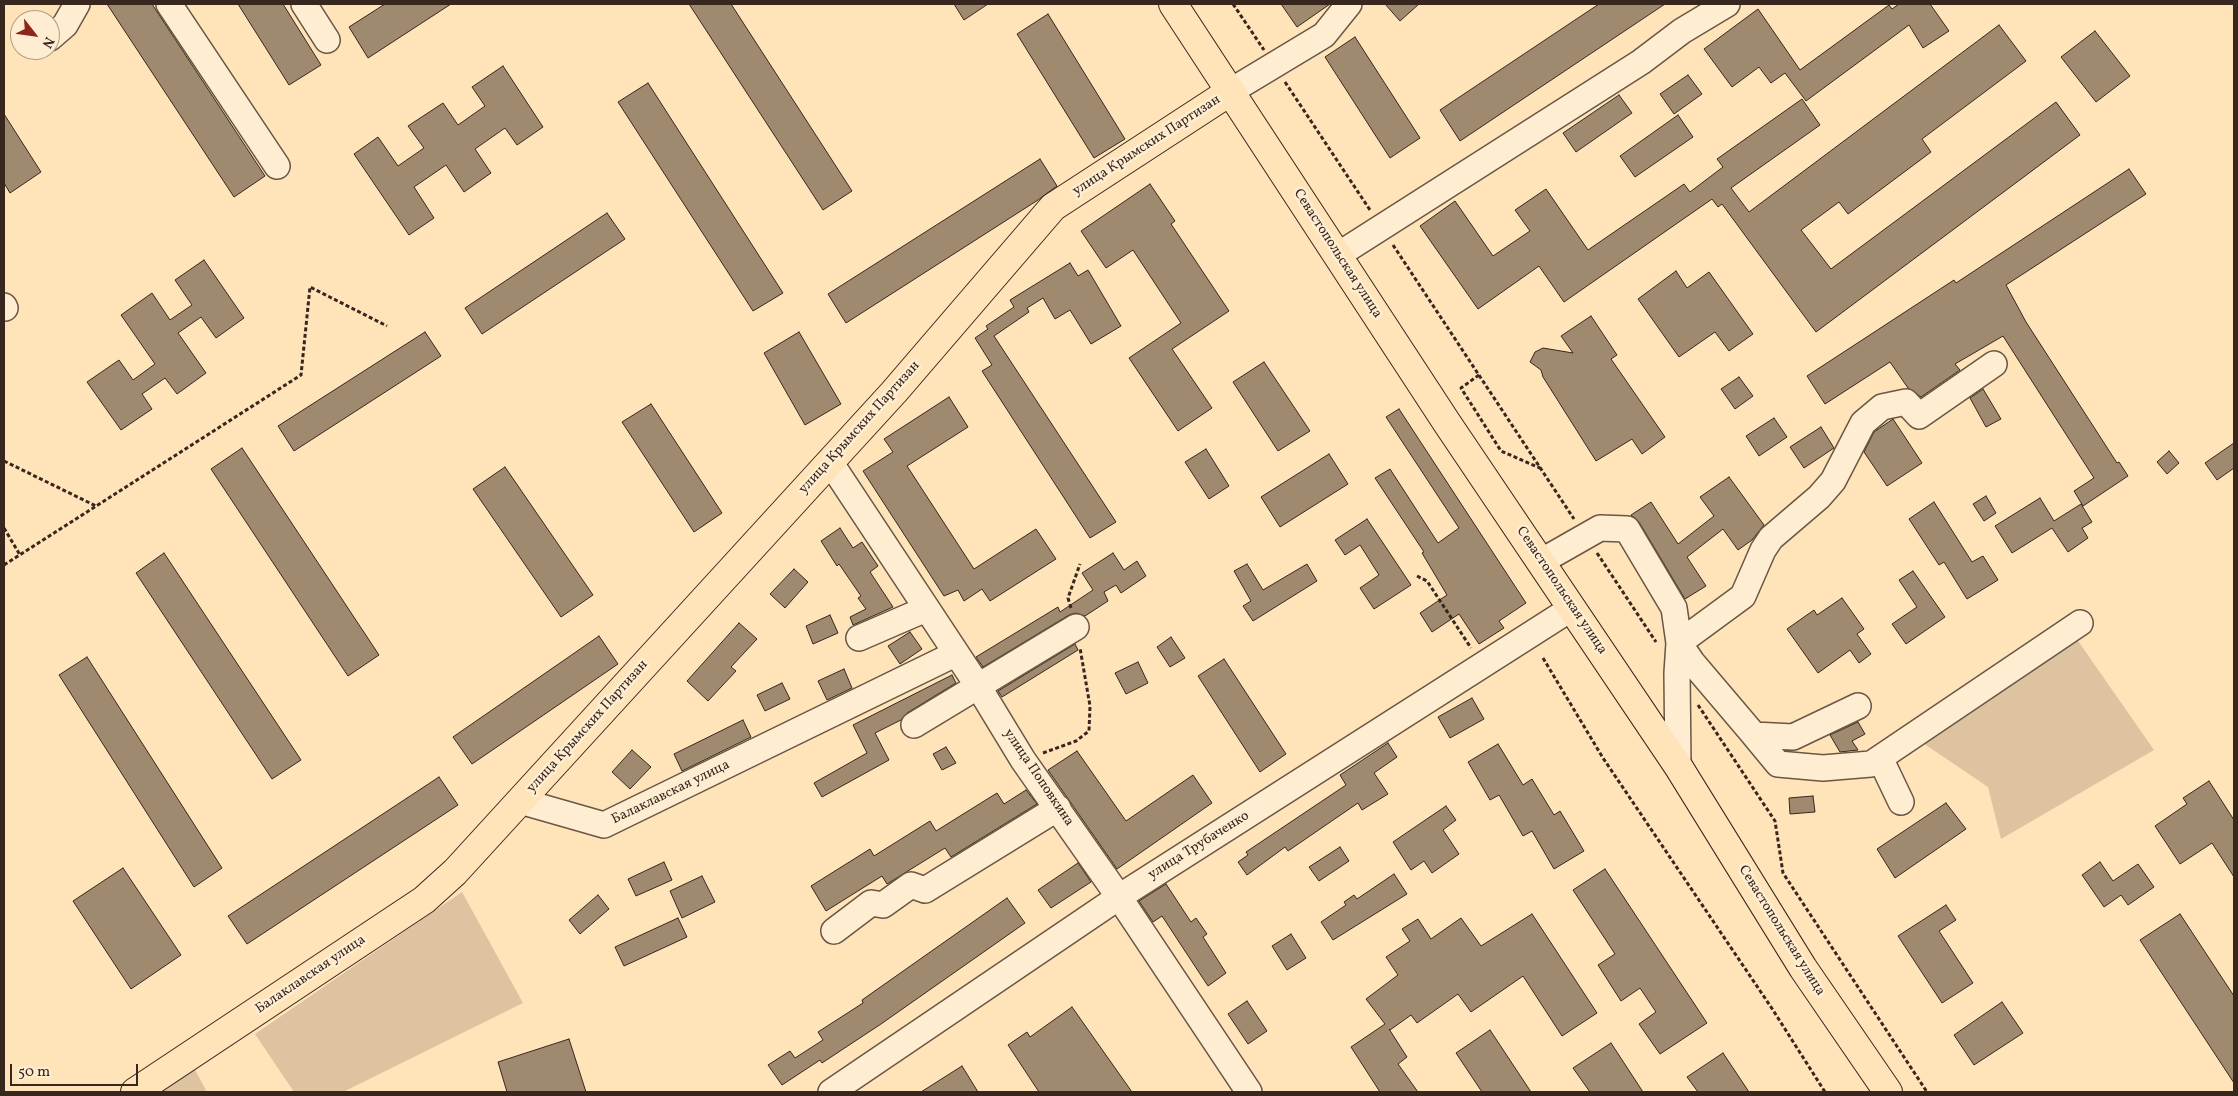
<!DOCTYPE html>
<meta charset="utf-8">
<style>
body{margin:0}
#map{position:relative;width:2238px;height:1096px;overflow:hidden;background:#ffe3b9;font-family:Vollkorn,serif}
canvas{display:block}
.frame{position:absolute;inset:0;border:5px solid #37271e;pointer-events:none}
.north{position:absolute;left:10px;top:10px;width:50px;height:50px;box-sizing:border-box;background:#ffedd2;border:1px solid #af9e8a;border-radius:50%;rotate:120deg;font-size:14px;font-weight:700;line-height:20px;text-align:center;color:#37271e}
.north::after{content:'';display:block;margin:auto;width:18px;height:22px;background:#8f2418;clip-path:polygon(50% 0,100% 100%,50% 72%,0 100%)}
.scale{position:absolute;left:10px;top:1064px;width:128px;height:22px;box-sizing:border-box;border:2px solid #37271e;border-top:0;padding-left:6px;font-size:15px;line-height:18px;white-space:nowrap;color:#37271e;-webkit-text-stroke:4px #ffedd2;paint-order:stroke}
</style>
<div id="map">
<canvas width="2238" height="1096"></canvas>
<div class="frame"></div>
<div class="north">N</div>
<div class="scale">50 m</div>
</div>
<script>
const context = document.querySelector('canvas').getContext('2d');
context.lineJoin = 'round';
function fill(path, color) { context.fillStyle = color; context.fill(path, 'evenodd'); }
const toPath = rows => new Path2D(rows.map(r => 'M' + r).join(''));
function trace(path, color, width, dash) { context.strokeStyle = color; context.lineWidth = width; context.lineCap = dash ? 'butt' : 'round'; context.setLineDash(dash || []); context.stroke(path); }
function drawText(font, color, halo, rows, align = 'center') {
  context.font = font + ' Vollkorn,serif'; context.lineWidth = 5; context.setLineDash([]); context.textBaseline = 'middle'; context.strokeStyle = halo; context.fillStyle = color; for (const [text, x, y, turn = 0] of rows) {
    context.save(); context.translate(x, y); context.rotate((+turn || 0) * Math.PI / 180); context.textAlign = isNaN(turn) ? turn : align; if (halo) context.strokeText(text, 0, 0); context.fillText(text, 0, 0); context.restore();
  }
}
const green = toPath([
 [2076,638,2154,750,2001,839,1988,787,1923,743],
 [462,892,523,1003,343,1092,294,1092,255,1034],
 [193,1066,207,1092,154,1092]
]);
const building = toPath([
 [107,4,152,4,265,176,234,197,107,4],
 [238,4,283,4,321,65,289,85,238,4],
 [385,4,451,4,368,58,349,27,385,4],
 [689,4,731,4,852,191,823,210,689,4],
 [954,4,988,4,964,20,954,4],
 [1281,4,1330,4,1297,27,1281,4],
 [1385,4,1419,4,1400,21,1385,4],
 [1599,4,1665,4,1460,141,1440,110,1599,4],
 [1899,4,1930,4,1949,31,1923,48,1909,25,1806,101,1785,73,1771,83,1759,67,1732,87,1704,49,1758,9,1800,70,1889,5,1892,9,1899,4],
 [1048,14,1125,139,1094,158,1017,34,1048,14],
 [1999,25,2026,61,1922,139,1931,152,1848,214,1839,202,1801,230,1831,269,2056,102,2080,135,1816,332,1722,204,1718,207,1712,199,1564,302,1539,266,1478,309,1420,226,1455,201,1493,256,1530,231,1515,210,1546,189,1588,250,1684,184,1690,192,1723,167,1717,159,1802,99,1820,125,1731,188,1749,212,1999,25],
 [2095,31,2130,76,2096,102,2061,57,2095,31],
 [1355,37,1420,138,1390,158,1325,57,1355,37],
 [503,66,543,127,517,145,505,128,475,149,491,173,464,192,446,165,414,187,434,218,409,235,354,154,378,137,398,166,424,148,408,126,443,103,458,125,485,106,472,87,503,66],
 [1688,75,1702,94,1674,114,1660,94,1688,75],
 [648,83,783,293,753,311,618,102,648,83],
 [1619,95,1632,113,1576,152,1563,133,1619,95],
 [4,114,41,172,10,193,4,183,4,114],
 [1678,115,1693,137,1635,177,1620,156,1678,115],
 [1040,159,1057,186,1038,200,846,323,828,294,1040,159],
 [2129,169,2146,194,2006,285,2026,322,2117,463,2119,462,2128,476,2083,506,2074,491,2094,478,2003,336,1955,364,1960,370,1921,397,1908,388,1890,362,1825,404,1807,376,1954,280,1956,283,2129,169],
 [1150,184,1175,221,1171,224,1229,311,1172,349,1212,408,1178,431,1129,358,1181,323,1133,250,1106,268,1081,231,1150,184],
 [607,213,625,239,482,334,465,308,607,213],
 [204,260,244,318,216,338,201,317,178,333,206,373,177,394,165,378,142,394,152,409,121,430,87,382,119,360,133,380,155,364,121,315,152,293,170,320,192,305,175,280,204,260],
 [1070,263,1078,276,1088,270,1121,326,1091,344,1070,310,1055,319,1043,298,1027,308,1029,312,994,336,1116,522,1090,538,982,371,992,365,975,338,988,329,986,326,1014,307,1010,300,1070,263],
 [1676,271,1687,288,1709,272,1753,334,1729,351,1715,332,1679,357,1638,299,1676,271],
 [1591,316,1617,355,1611,359,1665,437,1642,454,1632,439,1596,461,1543,377,1541,370,1530,362,1535,352,1543,348,1573,353,1561,336,1591,316],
 [425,332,441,356,294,451,278,426,425,332],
 [799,332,841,404,805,425,764,353,799,332],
 [1264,362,1310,431,1278,451,1233,382,1264,362],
 [1739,377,1753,396,1735,409,1721,389,1739,377],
 [1983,389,2001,419,1986,427,1970,398,1983,389],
 [949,397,968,427,907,466,974,569,1036,529,1056,559,990,601,982,589,964,601,958,590,944,596,863,471,893,452,884,439,949,397],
 [651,404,722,513,694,532,622,422,651,404],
 [1399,409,1526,603,1499,621,1504,628,1479,644,1459,614,1432,632,1420,613,1447,595,1422,553,1424,552,1375,478,1390,469,1438,543,1459,528,1386,417,1399,409],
 [1774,418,1787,437,1759,456,1746,436,1774,418],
 [1893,419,1922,463,1887,486,1864,452,1874,432,1893,419],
 [1821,427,1834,448,1804,468,1790,447,1821,427],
 [2234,443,2234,468,2217,480,2205,463,2234,443],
 [242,448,379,655,348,676,211,469,242,448],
 [1206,449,1229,486,1209,499,1185,462,1206,449],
 [2169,451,2179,463,2167,474,2157,462,2169,451],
 [1329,454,1348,484,1280,527,1261,497,1329,454],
 [505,467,593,595,561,617,473,489,505,467],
 [1729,477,1764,525,1752,540,1738,550,1723,529,1687,557,1706,586,1685,599,1639,522,1631,515,1651,502,1678,544,1714,516,1700,497,1729,477],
 [1986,496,1996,513,1984,521,1973,504,1986,496],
 [2040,498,2054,521,2081,504,2092,522,2082,528,2088,538,2068,552,2052,528,2012,553,1995,526,2040,498],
 [1934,502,1972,562,1983,556,1998,580,1967,599,1944,562,1939,565,1909,519,1934,502],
 [1367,519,1411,585,1374,609,1360,588,1379,575,1360,545,1345,555,1335,540,1367,519],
 [840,528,853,548,862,542,878,566,870,572,893,607,853,625,850,617,866,609,858,598,861,596,839,564,837,566,821,541,840,528],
 [164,553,301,760,272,779,136,573,164,553],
 [1113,553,1124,570,1137,561,1146,576,1121,593,1116,585,1104,592,1108,601,1085,616,1076,613,1069,615,983,667,976,657,1058,607,1060,612,1093,590,1082,573,1113,553],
 [1247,564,1263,590,1307,564,1317,581,1253,621,1243,606,1251,601,1234,571,1247,564],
 [794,569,808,582,785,608,770,594,794,569],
 [1913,571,1945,617,1906,644,1892,624,1917,607,1899,580,1913,571],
 [1842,598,1864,629,1857,634,1871,654,1859,663,1850,650,1818,673,1787,629,1814,610,1817,615,1842,598],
 [830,615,838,633,813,644,806,626,830,615],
 [739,623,757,639,731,667,736,671,708,701,687,681,739,623],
 [910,632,922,649,900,664,888,646,910,632],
 [599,636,618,664,472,764,453,737,599,636],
 [1171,637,1185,658,1170,667,1157,647,1171,637],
 [1075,644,1078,650,1002,697,998,691,1075,644],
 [87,657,222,868,194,887,59,675,87,657],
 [1224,659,1286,754,1260,772,1198,676,1224,659],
 [1138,662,1148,683,1126,694,1115,673,1138,662],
 [844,669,852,688,827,700,818,681,844,669],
 [952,675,956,683,907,713,901,720,875,733,889,760,822,797,814,783,867,753,853,725,952,675],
 [782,683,790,699,765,711,757,695,782,683],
 [1472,698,1484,719,1450,738,1438,717,1472,698],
 [743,720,751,737,682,771,674,754,743,720],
 [1858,722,1865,734,1852,741,1858,750,1840,752,1830,735,1858,722],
 [1388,743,1397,757,1374,773,1388,794,1362,810,1358,803,1288,851,1285,847,1247,875,1238,862,1248,855,1246,852,1346,785,1340,775,1388,743],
 [1498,744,1523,785,1532,779,1554,815,1560,811,1584,851,1554,869,1532,831,1523,836,1499,795,1490,800,1468,762,1498,744],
 [946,747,956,763,942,770,933,754,946,747],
 [632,750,651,767,630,789,612,772,632,750],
 [1077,751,1126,821,1193,775,1212,803,1117,869,1048,770,1077,751],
 [439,777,458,805,247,944,228,916,439,777],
 [2209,781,2234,820,2234,877,2212,843,2180,864,2155,826,2187,804,2183,798,2209,781],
 [1026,790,1037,804,951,857,945,848,887,884,882,876,826,911,811,886,870,849,874,856,930,821,936,831,997,793,1004,804,1026,790],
 [1813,796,1815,812,1790,814,1789,798,1813,796],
 [1946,803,1966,829,1895,878,1877,849,1946,803],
 [1446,806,1456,820,1443,830,1459,854,1432,873,1424,861,1411,870,1393,842,1446,806],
 [1340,847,1349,861,1319,881,1309,867,1340,847],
 [664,862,672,880,636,896,628,879,664,862],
 [2100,862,2113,881,2138,864,2154,887,2128,905,2121,895,2104,907,2082,875,2100,862],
 [1078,863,1091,882,1051,908,1038,890,1078,863],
 [123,868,181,955,131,989,73,901,123,868],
 [1605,869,1707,1023,1660,1054,1639,1024,1656,1012,1640,988,1621,1001,1598,965,1615,954,1573,890,1605,869],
 [1394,874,1407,894,1333,940,1321,922,1346,905,1344,902,1354,895,1357,899,1394,874],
 [702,876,715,902,682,918,670,891,702,876],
 [1166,884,1191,922,1196,918,1207,934,1203,937,1226,973,1208,986,1162,916,1153,922,1139,901,1166,884],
 [598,895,609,909,580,934,569,920,598,895],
 [1007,898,1025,923,881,1024,822,1063,820,1060,782,1085,768,1065,790,1051,795,1058,823,1040,818,1032,863,1003,862,1000,1007,898],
 [1946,905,1956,920,1939,931,1973,983,1942,1003,1898,936,1946,905],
 [1532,914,1597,1013,1562,1036,1523,976,1471,1012,1458,994,1417,1023,1411,1015,1390,1030,1389,1029,1407,1057,1398,1064,1418,1092,1380,1092,1351,1047,1385,1024,1366,999,1398,975,1386,957,1410,941,1402,929,1418,919,1431,939,1461,918,1481,946,1532,914],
 [2180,914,2234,996,2234,1083,2140,940,2180,914],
 [678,918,687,937,624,966,615,947,678,918],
 [1291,934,1306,958,1287,970,1272,946,1291,934],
 [1247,1001,1267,1031,1248,1044,1228,1014,1247,1001],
 [2002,1002,2023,1033,1974,1065,1954,1035,2002,1002],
 [1072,1007,1132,1092,1039,1092,1008,1045,1027,1032,1030,1037,1072,1007],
 [1490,1030,1531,1092,1482,1092,1456,1053,1490,1030],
 [569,1039,586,1092,507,1092,498,1062,569,1039],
 [1611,1043,1643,1092,1590,1092,1573,1068,1611,1043],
 [1723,1053,1749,1092,1698,1092,1687,1077,1723,1053],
 [962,1066,978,1092,921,1092,962,1066]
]);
const path = toPath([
 [1233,4,1264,50],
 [1285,82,1370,210],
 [1393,245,1574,519],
 [1479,375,1461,388,1501,451,1540,468],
 [4,461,96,506],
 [4,528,20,555],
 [1597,553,1656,642],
 [4,565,301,375,310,287,387,326],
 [1417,576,1427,581,1471,648],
 [1071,608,1068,598,1080,564],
 [1543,658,1603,758,1771,1007,1825,1092],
 [1698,705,1775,821,1783,873,1927,1092],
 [1043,753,1076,741,1089,731,1090,706,1080,648]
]);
const minor = toPath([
 [169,4,277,166],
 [304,4,327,40],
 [50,38,65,25,77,4],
 [1231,91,1324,35,1349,4],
 [1338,255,1641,62,1682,31,1727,4],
 [4,306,5,308],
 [830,462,978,686,1023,760,1119,897,1249,1092],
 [1542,561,1600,528,1627,529,1674,608,1679,643,1677,673,1678,766],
 [859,638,926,609],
 [1858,706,1793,737,1754,735,1692,662,1679,643,1743,596,1763,550,1771,538,1819,497,1833,481,1863,423,1882,407,1906,402,1919,416,1994,364],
 [914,725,1076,627],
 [1754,735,1778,764,1823,768,1871,764,2080,623],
 [1880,758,1901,802],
 [520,801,604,825,955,654],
 [834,931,871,903,883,905,911,885,925,890,1058,808],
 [831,1092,1119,897,1572,608]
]);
const major = toPath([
 [1173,4,1447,423,1678,766,1803,968,1888,1092],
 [135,1092,424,900,455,872,894,392,1053,207,1231,91]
]);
const streetNames = [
 ["улица Крымских Партизан",1147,146,-33],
 ["Севастопольская улица",1337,254,57],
 ["улица Крымских Партизан",860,428,-48],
 ["Севастопольская улица",1561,591,56],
 ["улица Крымских Партизан",588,727,-48],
 ["улица Поповкина",1038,778,56],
 ["Балаклавская улица",671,793,-26],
 ["улица Трубаченко",1199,846,-32],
 ["Севастопольская улица",1781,931,58],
 ["Балаклавская улица",311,975,-34]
];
fill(green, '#ddc39f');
fill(building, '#9f896f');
trace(building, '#37271e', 1);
trace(minor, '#695645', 28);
trace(major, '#37271e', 30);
trace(path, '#37271e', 3, [4, 2.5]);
trace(minor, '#ffedd2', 25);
trace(major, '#ffe3b9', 28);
drawText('14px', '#37271e', '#ffedd2', streetNames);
</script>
